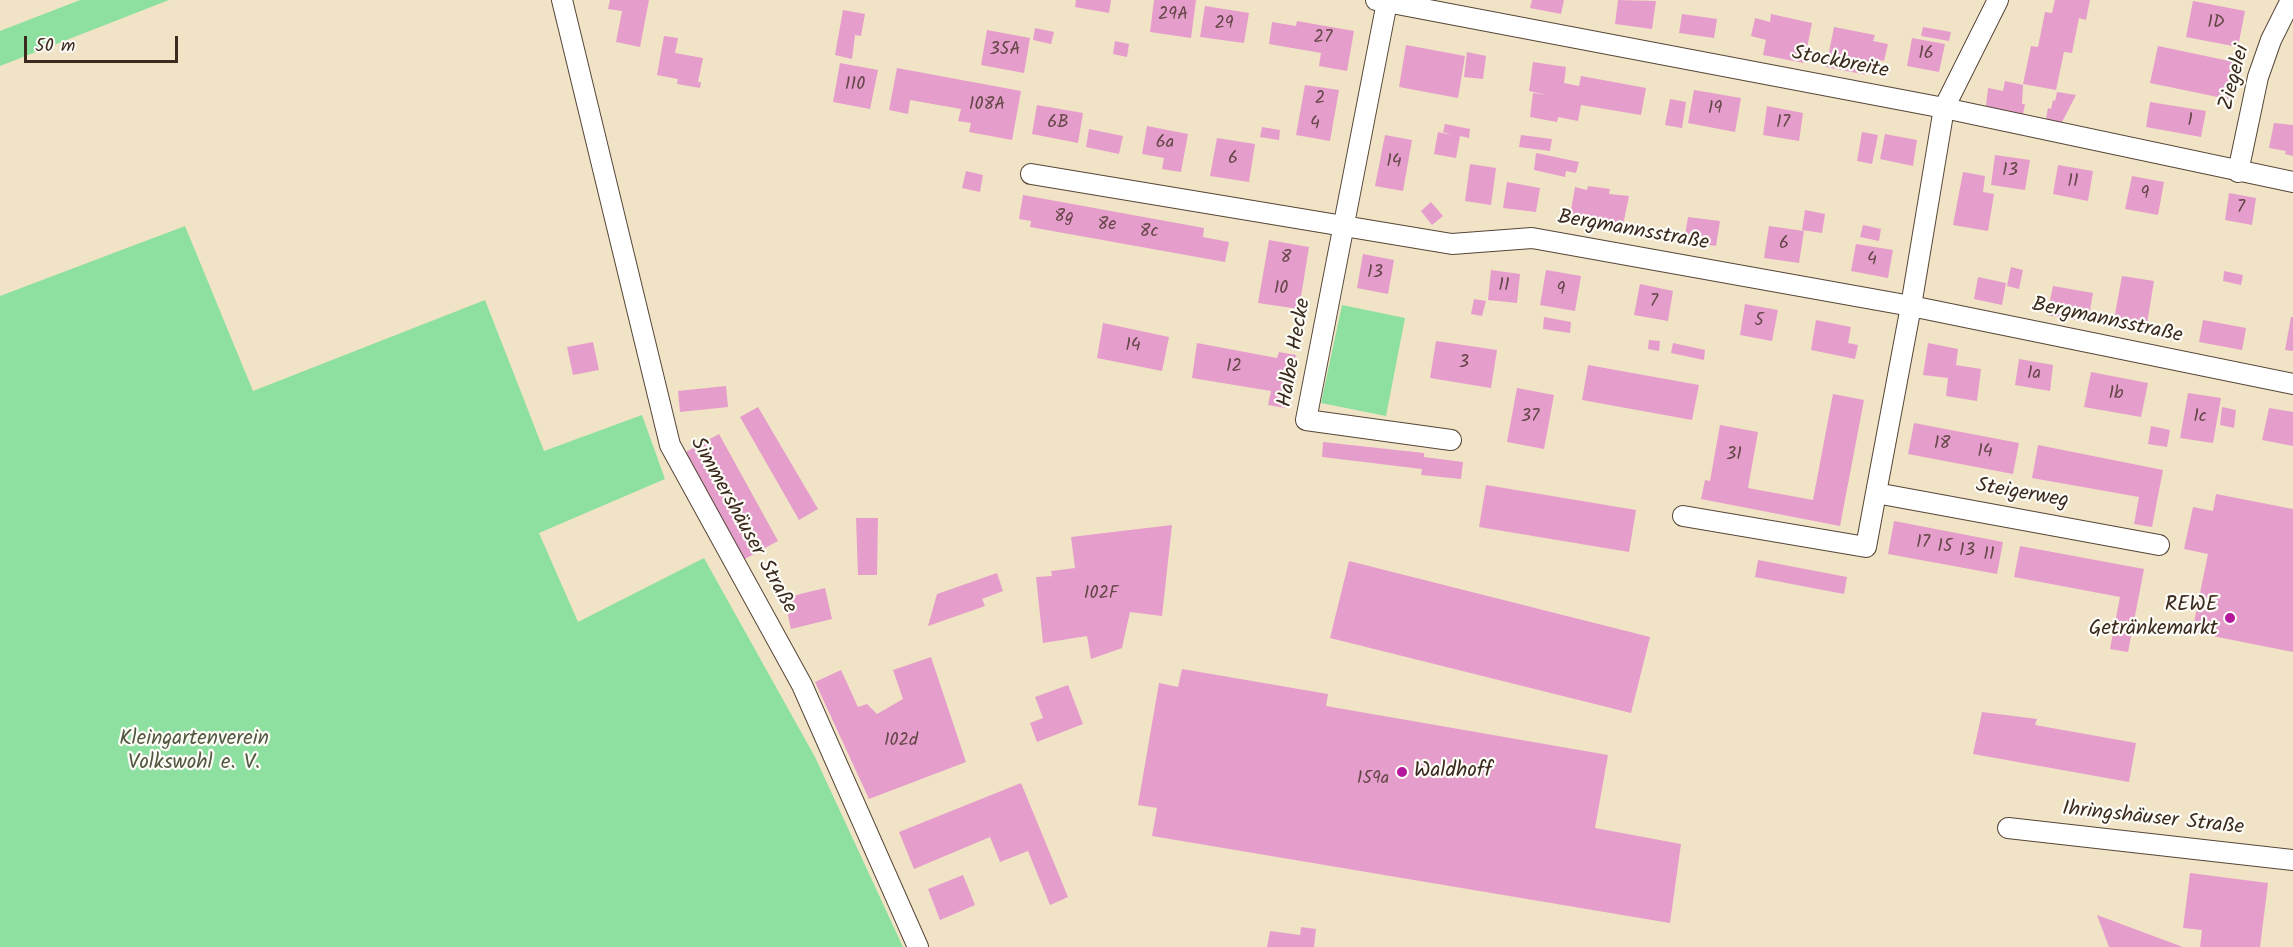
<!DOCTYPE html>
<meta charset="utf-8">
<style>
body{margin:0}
#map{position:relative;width:2293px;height:947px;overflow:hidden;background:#f1e3c6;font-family:Kalam,sans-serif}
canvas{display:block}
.scale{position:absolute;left:24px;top:36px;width:154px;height:27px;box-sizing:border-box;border:3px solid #3b2a1e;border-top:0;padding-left:8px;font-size:18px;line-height:21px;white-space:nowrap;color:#3b2a1e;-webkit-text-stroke:4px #fdfcf7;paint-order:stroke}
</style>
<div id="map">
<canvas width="2293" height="947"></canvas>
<div class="scale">50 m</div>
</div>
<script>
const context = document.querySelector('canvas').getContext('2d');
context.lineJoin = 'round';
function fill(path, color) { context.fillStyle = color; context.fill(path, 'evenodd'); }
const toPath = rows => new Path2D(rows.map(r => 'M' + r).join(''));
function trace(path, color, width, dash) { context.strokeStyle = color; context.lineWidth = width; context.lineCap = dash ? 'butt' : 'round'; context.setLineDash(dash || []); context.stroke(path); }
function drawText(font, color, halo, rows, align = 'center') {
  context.font = font + ' Kalam,sans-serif'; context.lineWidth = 4.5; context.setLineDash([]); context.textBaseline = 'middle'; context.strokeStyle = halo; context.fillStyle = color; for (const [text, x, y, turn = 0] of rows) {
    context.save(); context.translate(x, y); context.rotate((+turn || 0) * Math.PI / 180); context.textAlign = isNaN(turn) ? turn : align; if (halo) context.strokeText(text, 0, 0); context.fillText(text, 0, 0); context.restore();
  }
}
const green = toPath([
 [80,0,169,0,0,66,0,31],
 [185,226,253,391,485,300,544,451,642,415,665,479,539,533,578,622,704,558,815,757,903,947,0,947,0,296],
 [1342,305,1405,318,1386,416,1321,403]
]);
const building = toPath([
 [610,0,649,0,640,47,616,42,622,11,608,9],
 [1076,0,1111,0,1109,13,1075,7],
 [1154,0,1196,0,1191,38,1150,32],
 [1532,0,1564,0,1561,14,1530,8],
 [1618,0,1656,1,1652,29,1615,24],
 [2055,0,2090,0,2086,20,2079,18,2072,53,2064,52,2056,90,2023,84,2031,46,2038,47,2045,12,2052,13],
 [2193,1,2245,11,2238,47,2186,37],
 [1205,6,1249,13,1244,43,1200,37],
 [843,10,865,14,861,36,855,35,852,59,835,55],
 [1682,14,1717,19,1714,38,1679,33],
 [1771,14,1812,23,1804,63,1763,55,1766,40,1751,36,1755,18,1770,22],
 [1297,21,1354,31,1347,71,1319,66,1321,53,1269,44,1272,22,1296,26],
 [1834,27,1875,35,1873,41,1888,44,1884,61,1870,58,1867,75,1826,67],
 [1923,27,1951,32,1949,41,1921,36],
 [1035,28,1054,32,1051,44,1033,40],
 [987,30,1030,38,1024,73,981,65],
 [664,36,678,38,675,53,703,58,698,82,701,82,700,88,677,84,678,79,657,75],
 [1912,38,1945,44,1939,72,1907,66],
 [1115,41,1129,44,1127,57,1113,54],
 [1406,45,1465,56,1458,98,1399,87],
 [2158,46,2239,63,2232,100,2150,83],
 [1467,52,1486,56,1483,79,1464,77],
 [1533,62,1566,67,1564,83,1579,86,1581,76,1646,88,1641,115,1581,105,1578,121,1558,117,1557,122,1530,117,1533,93,1546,95,1529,91],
 [840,63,878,70,870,109,833,102],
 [897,68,1021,91,1012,140,969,132,971,123,958,121,961,109,910,100,908,114,889,110],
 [2005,81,2023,85,2022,104,2025,104,2023,114,1986,106,1988,88,2003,91],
 [1305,85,1339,90,1330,141,1296,135],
 [1694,90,1741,98,1735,132,1688,123],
 [2057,92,2076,95,2062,122,2046,119,2048,108,2051,109,2053,100,2055,101],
 [1670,99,1686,102,1682,128,1665,125],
 [2150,102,2206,111,2201,137,2146,127],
 [1037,105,1083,113,1078,143,1032,134],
 [1767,106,1803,113,1799,141,1763,135],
 [2274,123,2293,125,2293,156,2285,154,2286,151,2269,148],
 [1445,124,1470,129,1469,138,1460,136,1456,158,1434,154,1438,132,1451,135,1443,132],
 [1147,126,1188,134,1181,172,1162,169,1164,158,1142,154],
 [1262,127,1280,130,1279,140,1260,137],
 [1089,129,1123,136,1119,154,1086,147],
 [1862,132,1878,135,1872,164,1857,161],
 [1885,134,1917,140,1913,166,1880,159],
 [1385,135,1412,140,1403,191,1375,186],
 [1521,135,1552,139,1550,151,1519,147],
 [1217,138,1255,144,1249,182,1210,176],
 [1536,153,1579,162,1576,173,1566,171,1565,177,1534,170],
 [1995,155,2030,160,2025,190,1991,185],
 [1470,164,1496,168,1491,205,1465,201],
 [2058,165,2093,171,2088,201,2053,194],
 [966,171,983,175,980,192,962,188],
 [1963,172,1985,176,1983,192,1994,194,1988,231,1953,225],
 [2132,176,2164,182,2158,215,2125,209],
 [1507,182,1540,188,1536,212,1503,208],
 [1588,186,1610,189,1609,194,1629,196,1623,225,1570,216,1575,187,1587,190],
 [2229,193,2256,198,2252,225,2225,220],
 [1023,195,1204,228,1203,237,1229,242,1225,262,1030,227,1031,221,1019,219],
 [1431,202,1443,216,1432,225,1421,211],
 [1805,210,1825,214,1822,233,1802,230],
 [1688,217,1720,221,1716,246,1684,241],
 [1863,225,1881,229,1879,241,1860,237],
 [1769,226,1804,231,1799,263,1764,258],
 [1269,240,1309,247,1299,309,1258,303],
 [1856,244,1893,250,1888,278,1851,271],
 [1363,254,1394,260,1388,294,1357,288],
 [2011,267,2023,270,2019,289,2007,286],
 [1491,270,1520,274,1517,303,1488,300],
 [1546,270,1581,276,1575,311,1540,305],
 [2224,271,2243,275,2241,285,2223,281],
 [2122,276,2154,281,2146,330,2113,325],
 [1978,277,2006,283,2002,305,1974,299],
 [1640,284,1673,291,1668,321,1634,315],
 [2053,286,2093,293,2088,322,2047,315],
 [1474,299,1486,301,1482,316,1471,314],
 [1745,304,1778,310,1772,341,1740,335],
 [1544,317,1571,322,1570,333,1543,329],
 [2291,317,2293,317,2293,351,2285,350],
 [1816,320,1851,327,1848,343,1858,345,1855,359,1811,350],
 [2203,320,2246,328,2242,350,2199,342],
 [1103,323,1169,337,1162,371,1097,358],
 [1649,340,1660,341,1659,351,1648,349],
 [1436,341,1497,350,1491,388,1430,378],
 [593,342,599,370,573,375,567,347],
 [1197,343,1277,358,1279,352,1296,355,1285,408,1268,405,1271,391,1192,378],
 [1673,343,1705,350,1704,360,1671,353],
 [1928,343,1958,349,1956,365,1981,369,1977,401,1946,396,1948,378,1923,375],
 [2019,359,2053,365,2050,391,2015,385],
 [1588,365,1699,385,1692,420,1582,400],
 [2091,372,2148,383,2141,417,2084,407],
 [726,386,728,407,680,412,678,391],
 [1517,388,1554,395,1544,449,1507,442],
 [2188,393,2221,398,2213,443,2180,438],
 [1833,394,1864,400,1840,526,1701,499,1705,480,1710,481,1720,425,1758,432,1748,488,1813,500],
 [758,407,818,509,799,520,740,417],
 [2222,407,2236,410,2234,428,2220,425],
 [2269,408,2293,412,2293,446,2262,440],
 [1914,423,2019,443,2013,474,1908,454],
 [2151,426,2170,430,2167,447,2148,444],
 [719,434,778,541,743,560,684,453],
 [1323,442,1424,453,1424,457,1463,462,1461,479,1421,475,1422,469,1322,457],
 [2038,445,2163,470,2152,527,2134,524,2139,497,2032,478],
 [1486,485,1636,510,1629,552,1479,527],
 [2216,494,2293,509,2293,652,2192,632,2208,554,2184,549,2193,507,2213,511],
 [856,518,878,518,877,575,858,575],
 [1894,521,2003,542,1997,574,1888,554],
 [1172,525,1162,616,1130,612,1122,648,1091,659,1087,636,1043,643,1036,577,1052,576,1051,571,1075,568,1071,537],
 [2020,546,2144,569,2128,652,2110,649,2120,597,2014,577],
 [1758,560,1847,577,1844,594,1755,577],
 [1349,561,1650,637,1631,713,1330,638],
 [997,573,1003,591,982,599,985,606,928,626,937,594],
 [825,588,832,619,791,629,784,598],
 [931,657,966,762,869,799,815,682,841,670,858,707,867,704,877,714,903,699,893,670],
 [1182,669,1328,694,1326,706,1608,755,1595,828,1681,844,1670,923,1152,836,1157,808,1138,805,1159,683,1178,687],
 [1068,685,1083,724,1037,742,1030,723,1043,718,1035,697],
 [1982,712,2037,719,2035,725,2136,743,2129,782,1973,754],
 [1021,783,1068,897,1050,905,1028,851,1000,862,990,837,914,869,899,832],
 [2190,873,2268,883,2260,947,2200,947,2202,930,2183,928],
 [963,875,975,905,940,920,928,889],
 [2097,915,2183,947,2109,947],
 [1301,927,1316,929,1314,947,1267,947,1270,931,1300,935]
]);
const street = toPath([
 [562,0,670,445,802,685,918,947],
 [1376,0,1944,108,2293,182],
 [1387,2,1306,420,1451,440],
 [2238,172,2258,77,2271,40,2291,0],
 [1031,174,1452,244,1532,238,1911,306,2293,384],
 [1876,493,1911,306,1944,108,1998,0],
 [1683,516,1866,547,1876,493,2159,545],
 [2008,828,2293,860]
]);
const markers = [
 [2230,618,6,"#b5179e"],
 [1402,772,6,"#b5179e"]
];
const numberNames = [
 ["29A",1173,16],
 ["1D",2216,24],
 ["29",1224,25],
 ["27",1323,39],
 ["35A",1005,51],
 ["16",1926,55],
 ["110",855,86],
 ["2",1320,100],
 ["108A",987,106],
 ["19",1715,110],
 ["1",2190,122],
 ["6B",1058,124],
 ["17",1783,124],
 ["4",1315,125],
 ["6a",1165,144],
 ["6",1233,160],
 ["14",1394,163],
 ["13",2010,172],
 ["11",2073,183],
 ["9",2145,195],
 ["7",2241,209],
 ["8g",1064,218],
 ["8e",1107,226],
 ["8c",1149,233],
 ["6",1784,245],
 ["8",1286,259],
 ["4",1872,261],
 ["13",1375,274],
 ["11",1504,287],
 ["10",1281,290],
 ["9",1561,291],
 ["7",1654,303],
 ["5",1759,322],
 ["14",1133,347],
 ["3",1464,364],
 ["12",1234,368],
 ["1a",2034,375],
 ["1b",2116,395],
 ["37",1530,418],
 ["1c",2200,418],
 ["18",1942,445],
 ["14",1985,453],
 ["31",1734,456],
 ["17",1923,544],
 ["15",1945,548],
 ["13",1967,552],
 ["11",1989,556],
 ["102F",1101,595],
 ["102d",901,742],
 ["159a",1373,780]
];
const streetNames = [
 ["Stockbreite",1840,64,11],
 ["Ziegelei",2236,78,-75],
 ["Bergmannsstraße",1633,232,10],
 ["Bergmannsstraße",2107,322,12],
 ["Halbe Hecke",1296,353,-80],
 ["Steigerweg",2022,495,10],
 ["Simmershäuser Straße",742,526,61],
 ["Ihringshäuser Straße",2153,820,6]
];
const poiNames = [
 ["REWE",2218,606],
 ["Getränkemarkt",2218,630],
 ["Waldhoff",1414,772,"left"]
];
const parkNames = [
 ["Kleingartenverein",194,740],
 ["Volkswohl e. V.",194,764]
];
fill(green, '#8ee0a1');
fill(building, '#e59ecb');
trace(street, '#564637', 22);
trace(street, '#fff', 20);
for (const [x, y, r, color] of markers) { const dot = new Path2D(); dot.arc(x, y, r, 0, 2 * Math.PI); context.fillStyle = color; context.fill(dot); trace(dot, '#fdfcf7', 2); }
drawText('18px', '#664749', null, numberNames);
drawText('21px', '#3b2a1e', '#fdfcf7', streetNames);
drawText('21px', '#3b2a1e', '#fdfcf7', poiNames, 'right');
drawText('21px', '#50583f', '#fdfcf7', parkNames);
</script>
